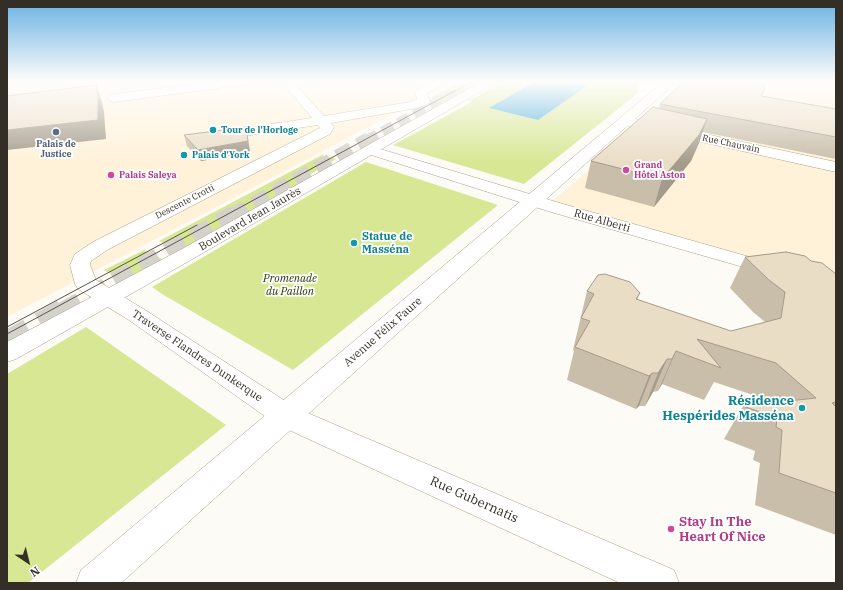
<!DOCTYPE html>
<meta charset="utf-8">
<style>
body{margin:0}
#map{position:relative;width:843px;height:590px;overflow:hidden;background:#fdfbf6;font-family:"IBM Plex Serif",serif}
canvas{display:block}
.frame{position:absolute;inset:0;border:8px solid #342f26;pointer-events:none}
.north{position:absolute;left:8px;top:542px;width:40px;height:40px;-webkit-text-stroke:3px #fff;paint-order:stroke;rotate:145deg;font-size:11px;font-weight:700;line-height:16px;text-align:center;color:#342f26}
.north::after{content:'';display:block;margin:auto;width:14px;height:18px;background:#342f26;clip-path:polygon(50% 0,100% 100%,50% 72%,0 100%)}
</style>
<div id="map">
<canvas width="843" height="590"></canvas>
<div class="frame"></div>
<div class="north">N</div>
</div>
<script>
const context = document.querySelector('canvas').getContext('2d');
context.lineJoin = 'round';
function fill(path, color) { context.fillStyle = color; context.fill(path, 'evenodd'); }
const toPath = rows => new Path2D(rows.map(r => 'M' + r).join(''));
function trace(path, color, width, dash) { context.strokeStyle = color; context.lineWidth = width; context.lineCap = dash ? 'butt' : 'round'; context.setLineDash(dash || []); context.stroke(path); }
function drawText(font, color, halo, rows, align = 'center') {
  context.font = font + ' "IBM Plex Serif",serif'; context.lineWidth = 3.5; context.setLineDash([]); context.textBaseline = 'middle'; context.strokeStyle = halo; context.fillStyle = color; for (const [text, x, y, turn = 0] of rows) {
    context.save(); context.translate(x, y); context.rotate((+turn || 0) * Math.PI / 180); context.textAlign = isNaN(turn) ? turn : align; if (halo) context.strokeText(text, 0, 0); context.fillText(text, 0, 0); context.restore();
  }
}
const built = toPath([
 [7,81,456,81,7,317],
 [695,81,793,81,836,87,836,282,551,202]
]);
const green = toPath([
 [462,81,484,81,447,102,439,102,441,100,430,98],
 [503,81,642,81,639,84,637,93,633,97,524,184,393,145,468,104,472,101,469,101],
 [322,155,336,159,307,176,311,178,181,251,159,241],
 [366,162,498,205,293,370,162,294,152,287],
 [144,250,164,260,125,282,104,270],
 [86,327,226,425,28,583,7,583,7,374]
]);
const water = toPath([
 [536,81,594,81,538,120,489,108]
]);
const primaryTunnelFar3 = toPath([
 [367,141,478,81]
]);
const primaryTunnelFar2 = toPath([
 [233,216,369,140]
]);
const primaryTunnelFar1 = toPath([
 [63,312,235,215]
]);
const primaryTunnel = toPath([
 [7,344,65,311]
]);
const minor = toPath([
 [224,81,255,81,249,84,114,102,110,101,108,98,110,95,114,94,224,81],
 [281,81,292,81,324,116,410,102,417,99,415,92,417,90,433,81,447,81,427,93,430,101,428,104,417,108,331,123,334,127,330,134,107,250,91,261,90,265,96,280,145,310,296,408,674,570,679,583,620,583,276,424,129,320,78,289,75,284,70,265,75,254,93,242,320,128,318,125,217,140,212,139,210,136,212,133,217,132,312,118,281,81],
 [626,117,836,162,836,172,621,124,619,121,621,118,626,117],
 [370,146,563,204,778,265,781,269,778,273,771,275,551,212,365,153,363,150,365,147,370,146]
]);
const primary = toPath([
 [483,81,497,81,495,83,196,257,16,359,7,362,7,342,182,249,483,81],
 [664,81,677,81,121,583,76,583,81,570,664,81]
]);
const tram = toPath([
 [7,327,197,225],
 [7,334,473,81]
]);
const wall = toPath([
 [762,87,765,88,762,96,836,109,836,159,703,132,699,143,691,161,654,207,585,188,591,161,659,109,660,104],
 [246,127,250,152,201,161,187,146,184,135],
 [745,257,811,261,836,274,836,535,755,505,760,463,753,460,755,451,724,439,743,406,764,404,756,396,714,382,704,400,662,384,658,391,653,392,645,406,639,406,636,409,567,380,574,351,573,350,587,291,640,293,637,300,731,331,765,322,753,312,730,288]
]);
const shadedWall = toPath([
 [96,85,102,102,104,112,106,139,7,150,7,130],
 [707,119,699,143,691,161,654,207,662,179],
 [246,127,250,152,201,161,198,150],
 [676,351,662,384,658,391,672,359],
 [667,359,653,392,645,406,658,373],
 [652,373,639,406,636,409,649,376]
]);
const building = toPath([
 [684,81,755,81,764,83,762,87,765,88,761,96,836,109,836,137,660,104,684,81],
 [96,85,98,95,98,120,7,130,7,96,96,85],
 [653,107,707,119,699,135,662,179,591,161,653,107],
 [246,127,248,141,198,150,184,135,246,127],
 [786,252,805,256,811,261,822,263,836,274,836,402,832,403,836,407,836,493,779,473,782,430,776,427,777,418,743,406,816,398,776,363,697,339,721,368,676,351,672,359,667,359,658,373,652,373,649,376,575,347,590,321,581,318,594,294,587,291,598,275,605,274,630,282,640,293,636,299,731,331,781,318,785,292,769,280,745,257,786,252]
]);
const markers = [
 [213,130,4,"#0f9aa8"],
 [56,132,4,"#5c6f8a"],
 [184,155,4,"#0f9aa8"],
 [626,170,4,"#d1479c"],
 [111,175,4,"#d1479c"],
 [354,243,4,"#0f9aa8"],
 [802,408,4,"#0f9aa8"],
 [671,529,4,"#d1479c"]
];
const farCulturenames = [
 ["Tour de l'Horloge",221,130],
 ["Palais d'York",192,155]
];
const farServicenames = [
 ["Palais de",56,144],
 ["Justice",56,154]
];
const farStreetnames = [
 ["Rue Chauvain",731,144,12],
 ["Descente Crotti",185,202,-27]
];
const farHotelnames = [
 ["Grand",634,165],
 ["Hôtel Aston",634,175],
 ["Palais Saleya",119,175]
];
const streetNames = [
 ["Boulevard Jean Jaurès",250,219,-30],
 ["Rue Alberti",602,221,16],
 ["Avenue Félix Faure",383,332,-41],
 ["Traverse Flandres Dunkerque",197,356,34]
];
const cultureNames = [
 ["Statue de",362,237],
 ["Masséna",362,250]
];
const parkNames = [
 ["Promenade",290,279],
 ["du Paillon",290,292]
];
const nearCulturenames = [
 ["Résidence",794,401],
 ["Hespérides Masséna",794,416]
];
const nearStreetnames = [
 ["Rue Gubernatis",474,500,24]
];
const nearHotelnames = [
 ["Stay In The",679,522],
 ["Heart Of Nice",679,537]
];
fill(built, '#fff2d9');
fill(green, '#d7e794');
fill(water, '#4aacdb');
trace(primaryTunnelFar3, '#d5d2cc', 12, [12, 6]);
trace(primaryTunnelFar2, '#d5d2cc', 16, [16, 8]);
trace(primaryTunnelFar1, '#d5d2cc', 20, [20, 10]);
trace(primaryTunnel, '#d5d2cc', 26, [26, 13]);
trace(minor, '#aba089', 1);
trace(primary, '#aba089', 1);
fill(minor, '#fff');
fill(primary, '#fff');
trace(tram, '#58544b', 1);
fill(wall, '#c9beaa');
fill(shadedWall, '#a49b8b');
fill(building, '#eaddc6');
trace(building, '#a49b8b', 1);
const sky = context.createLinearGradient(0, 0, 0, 163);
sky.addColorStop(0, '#69b1e3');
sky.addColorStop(0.5, '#fefdfb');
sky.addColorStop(1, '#fefdfb00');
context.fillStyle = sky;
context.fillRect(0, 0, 843, 163);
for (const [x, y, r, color] of markers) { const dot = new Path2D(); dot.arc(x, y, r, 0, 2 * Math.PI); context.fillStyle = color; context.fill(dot); trace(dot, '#fff', 1.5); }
drawText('bold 9px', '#0d838f', '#fff', farCulturenames, 'left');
drawText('bold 9px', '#4e5e75', '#fff', farServicenames);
drawText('9px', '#342f26', '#fff', farStreetnames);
drawText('bold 9px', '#b23c85', '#fff', farHotelnames, 'left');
drawText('11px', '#342f26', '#fff', streetNames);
drawText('bold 11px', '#0d838f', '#fff', cultureNames, 'left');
drawText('italic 11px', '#2e340e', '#fff', parkNames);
drawText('bold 13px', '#0d838f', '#fff', nearCulturenames, 'right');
drawText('13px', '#342f26', '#fff', nearStreetnames);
drawText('bold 13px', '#b23c85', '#fff', nearHotelnames, 'left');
</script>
